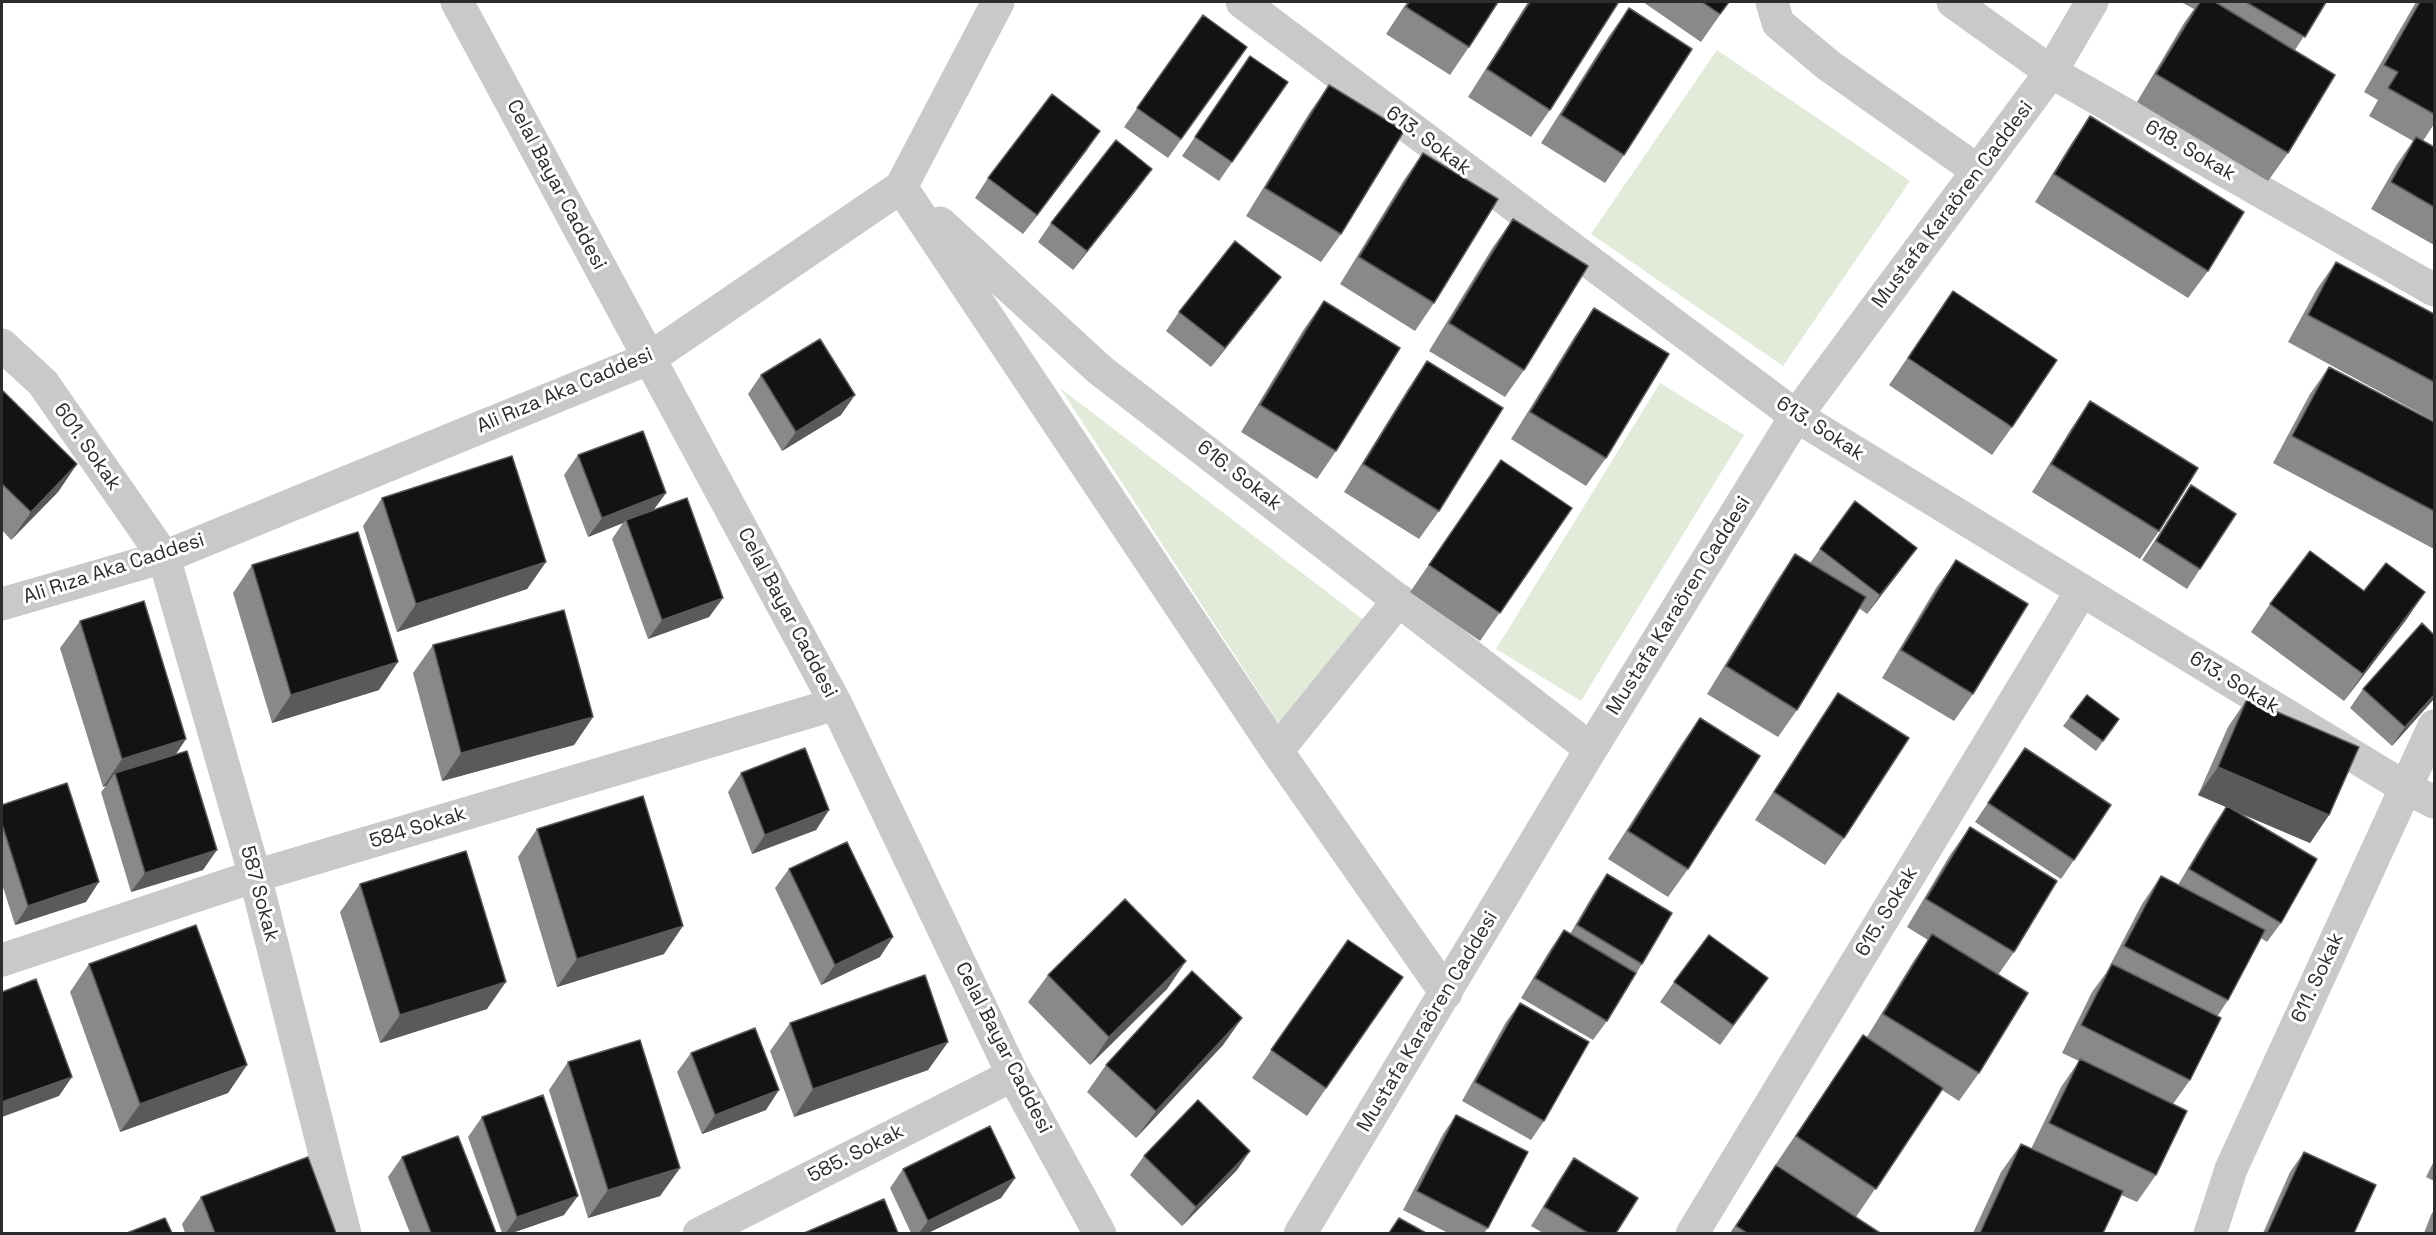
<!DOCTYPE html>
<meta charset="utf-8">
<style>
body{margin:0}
#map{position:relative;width:2436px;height:1235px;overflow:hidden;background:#fff;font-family:"Space Grotesk",sans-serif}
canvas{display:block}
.frame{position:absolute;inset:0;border:3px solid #2c2c2c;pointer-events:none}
</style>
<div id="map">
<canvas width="2436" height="1235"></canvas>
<div class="frame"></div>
</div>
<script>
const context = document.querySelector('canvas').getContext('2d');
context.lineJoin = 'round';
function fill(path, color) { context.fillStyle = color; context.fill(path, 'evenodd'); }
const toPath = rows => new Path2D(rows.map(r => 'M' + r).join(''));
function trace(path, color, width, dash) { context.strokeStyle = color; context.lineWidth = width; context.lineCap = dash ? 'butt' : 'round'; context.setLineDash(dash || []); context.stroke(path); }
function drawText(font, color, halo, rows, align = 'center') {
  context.font = font + ' "Space Grotesk",sans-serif'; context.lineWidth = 6; context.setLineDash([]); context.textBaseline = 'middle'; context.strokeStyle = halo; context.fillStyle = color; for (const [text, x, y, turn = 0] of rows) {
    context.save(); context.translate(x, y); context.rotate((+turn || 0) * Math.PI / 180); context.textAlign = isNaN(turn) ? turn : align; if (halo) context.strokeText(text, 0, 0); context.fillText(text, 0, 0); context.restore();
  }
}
const green = toPath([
 [1717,50,1910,181,1783,366,1591,234],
 [1660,383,1744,435,1581,701,1496,649],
 [1060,388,1365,621,1279,723]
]);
const minor = toPath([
 [457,2,836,704,1013,1075,1100,1234],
 [1242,2,1796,416,2406,788,2434,802],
 [1772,2,1778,23,1828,65,1978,171],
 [1953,2,2051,72,2434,290],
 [901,187,1277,751,1446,993],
 [940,223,1100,370,1591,749],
 [2,345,43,383,164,557,255,876,345,1234],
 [2,604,164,557,650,358,901,187,998,2],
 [1277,751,1399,600],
 [2,960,255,876,836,704],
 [699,1234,1013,1075],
 [1300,1234,1591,749,1796,416,2051,72,2092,2],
 [1692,1234,2082,590],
 [2210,1234,2231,1169,2434,726]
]);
const wall = toPath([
 [1407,2,1498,2,1469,47,1450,75,1386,34],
 [1528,2,1616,2,1550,110,1531,137,1468,97],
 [1643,2,1729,2,1701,42],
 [2181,2,2326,2,2295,50,2288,153,2268,181,2137,102,2184,23,2194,9],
 [2416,2,2434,2,2434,124,2423,141,2434,147,2434,245,2371,209,2397,164,2413,141,2369,116,2378,100,2364,92],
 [1629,8,1624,155,1605,183,1541,143,1609,36],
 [1203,15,1247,47,1168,158,1124,127],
 [1250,56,1288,82,1219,181,1182,156],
 [1329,85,1341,234,1321,262,1246,216,1310,112],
 [2090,116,2208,271,2188,298,2035,202,2071,144],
 [1087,150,1023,234,975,198,988,178],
 [1423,153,1434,303,1415,331,1340,284,1404,180],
 [1138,188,1073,270,1038,242,1051,223],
 [1513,219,1524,370,1505,397,1429,351,1493,247],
 [2336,262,2434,314,2434,421,2288,342,2317,289],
 [1281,277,1267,296,1211,367,1166,331,1179,312],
 [1953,291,2012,427,1992,455,1889,385],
 [1324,301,1336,451,1317,479,1241,432,1304,329],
 [1594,308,1606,458,1586,486,1511,439,1575,336],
 [1427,361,1439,511,1419,539,1344,492,1408,389],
 [2329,367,2434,422,2434,549,2273,463,2310,394],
 [761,375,841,415,782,451,748,394],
 [2,390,77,464,58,492,11,540,2,530],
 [2090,401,2159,531,2140,559,2032,492,2071,429],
 [578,455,666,493,654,509,723,598,709,617,648,639,612,539,623,523,588,537,564,475],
 [1501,460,1572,508,1480,641,1410,592],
 [2191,485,2200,569,2187,589,2142,560],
 [382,498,546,562,527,589,397,632,363,526],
 [1820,549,1903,567,1867,614,1859,608,1797,710,1778,737,1707,694,1776,582,1795,554,1810,563],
 [1956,560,1973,694,1954,721,1882,678,1936,588],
 [252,565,379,690,272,723,233,593],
 [2364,591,2425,592,2406,620,2344,701,2251,632,2270,604],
 [80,621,186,739,176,754,203,870,131,892,101,792,106,786,103,787,60,648],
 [433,645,593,717,574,745,442,781,413,673],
 [2363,689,2434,699,2392,746,2350,708],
 [1838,693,1844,838,1825,865,1755,820,1819,721],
 [2247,699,2329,815,2310,843,2232,810,2281,923,2267,942,2261,938,2228,1000,2217,1017,2190,1080,2173,1104,2156,1175,2137,1202,2121,1195,2103,1233,1973,1233,2001,1172,2021,1144,2031,1149,2061,1087,2079,1061,2062,1053,2092,992,2106,973,2142,904,2161,876,2178,885,2213,826,2226,807,2198,795,2228,727],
 [2070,717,2112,729,2096,751,2063,726],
 [1700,718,1688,869,1668,897,1608,859,1681,745],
 [2025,748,2074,860,2061,879,1975,822],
 [741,773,829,810,816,830,752,854,728,792],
 [2,805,86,902,15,925,2,884],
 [1970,827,2014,952,1998,975,1979,1073,1959,1101,1942,1090,1856,1217,1776,1164,1863,1035,1867,1037,1913,962,1928,940,1907,927,1950,855],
 [537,829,664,954,557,987,518,857],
 [789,869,880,957,821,985,775,888],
 [1607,874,1642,964,1607,1021,1593,1040,1521,998,1550,950,1564,930,1570,934,1594,893],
 [360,884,487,1009,380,1043,340,912],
 [1348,940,1403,977,1307,1116,1252,1078],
 [1186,961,1167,989,1090,1065,1028,1002,1048,975],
 [89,964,247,1065,228,1093,120,1132,70,992],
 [1674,982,1755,997,1720,1045,1660,1002],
 [1520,1003,1544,1121,1531,1140,1462,1101,1506,1022],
 [1242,1018,1223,1045,1136,1138,1087,1092,1106,1065],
 [790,1023,948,1042,928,1070,794,1117,770,1051],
 [691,1053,766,1110,702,1134,677,1072],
 [568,1062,680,1168,660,1196,588,1218,549,1090],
 [1456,1115,1488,1228,1484,1233,1448,1233,1403,1210,1443,1134],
 [482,1117,564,1215,512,1233,502,1233,468,1137],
 [1250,1151,1237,1170,1182,1226,1130,1175,1144,1156],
 [2304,1152,2354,1233,2263,1233,2290,1172],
 [402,1157,496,1233,410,1233,388,1177],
 [1574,1158,1616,1233,1543,1233,1531,1226,1561,1177],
 [2434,1161,2434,1181,2426,1177],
 [1776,1165,1880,1233,1730,1233],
 [903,1169,1015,1178,1001,1198,928,1233,911,1233,890,1188],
 [201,1197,336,1233,185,1233,182,1224],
 [2434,1210,2434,1233,2424,1233,2431,1215]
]);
const shadedWall = toPath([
 [1100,131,1087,150,1023,234,1037,215],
 [1152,169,1138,188,1073,270,1087,251],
 [1281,277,1267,296,1211,367,1225,348],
 [855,395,841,415,782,451,796,432],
 [77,464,58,492,11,540,31,512],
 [666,493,652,512,626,520,623,523,588,537,602,518],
 [1917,548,1903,567,1867,614,1880,595],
 [546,562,527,589,397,632,416,604],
 [2425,592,2406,620,2344,701,2363,674],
 [723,598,709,617,648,639,662,620],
 [398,662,379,690,272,723,291,695],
 [2434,695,2434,699,2392,746,2405,727],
 [593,717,574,745,442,781,461,753],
 [186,739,167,767,115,773,106,786,103,787,122,759],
 [2218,767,2329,815,2310,843,2198,795],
 [829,810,816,830,752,854,765,835],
 [217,850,203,870,131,892,145,873],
 [99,882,86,902,15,925,28,906],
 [683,926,664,954,557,987,577,959],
 [893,937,880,957,821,985,835,965],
 [1186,961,1167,989,1090,1065,1109,1037],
 [506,982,487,1009,380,1043,400,1015],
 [1242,1018,1223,1045,1136,1138,1156,1111],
 [948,1042,928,1070,794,1117,813,1089],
 [247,1065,228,1093,120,1132,140,1104],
 [72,1077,59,1096,2,1117,2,1102],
 [779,1090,766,1110,702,1134,715,1115],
 [1250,1151,1237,1170,1182,1226,1196,1207],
 [680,1168,660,1196,588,1218,608,1190],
 [1015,1178,1001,1198,928,1233,919,1233,928,1221],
 [578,1196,564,1215,512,1233,506,1233,517,1217]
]);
const building = toPath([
 [1409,2,1498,2,1469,47,1406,7,1409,2],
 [1530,2,1616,2,1618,3,1550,110,1487,69,1530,2],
 [1702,2,1729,2,1720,14,1702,2],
 [2200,2,2215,2,2335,75,2288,153,2156,74,2200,2],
 [2246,2,2326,2,2305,37,2246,2],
 [2420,2,2434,2,2434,114,2388,88,2398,72,2384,65,2420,2],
 [1629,8,1692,49,1624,155,1561,115,1629,8],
 [1203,15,1247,47,1181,139,1137,108,1203,15],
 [1250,56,1288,82,1232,162,1195,137,1250,56],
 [1329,85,1404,131,1341,234,1265,188,1329,85],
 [1052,94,1100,131,1037,215,988,178,1052,94],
 [2090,116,2244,212,2208,271,2054,174,2090,116],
 [2416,137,2434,147,2434,207,2391,182,2416,137],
 [1116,140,1152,169,1087,251,1051,223,1116,140],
 [1423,153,1498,199,1434,303,1359,257,1423,153],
 [1513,219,1588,266,1524,370,1449,323,1513,219],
 [1235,241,1281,277,1225,348,1179,312,1235,241],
 [2336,262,2434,314,2434,382,2308,315,2336,262],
 [1953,291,2057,360,2012,427,1908,358,1953,291],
 [1324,301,1400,348,1336,451,1260,405,1324,301],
 [1594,308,1669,354,1606,458,1530,412,1594,308],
 [820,339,855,395,796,432,761,375,820,339],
 [1427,361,1503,408,1439,511,1363,464,1427,361],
 [2329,367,2434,422,2434,511,2292,436,2329,367],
 [2,390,77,464,31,512,2,484,2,390],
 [2090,401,2198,468,2159,531,2051,464,2090,401],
 [643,431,666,493,602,518,578,455,643,431],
 [512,456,546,562,416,604,382,498,512,456],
 [1501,460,1572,508,1500,613,1429,565,1501,460],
 [2191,485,2236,514,2200,569,2156,541,2191,485],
 [687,498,723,598,662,620,626,520,687,498],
 [1855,501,1917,548,1880,595,1820,549,1855,501],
 [358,532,398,662,291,695,252,565,358,532],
 [2310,551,2364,591,2386,563,2425,592,2363,674,2270,604,2310,551],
 [1795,554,1866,597,1797,710,1726,666,1795,554],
 [1956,560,2028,604,1973,694,1901,650,1956,560],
 [144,601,186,739,122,759,80,621,144,601],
 [564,610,593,717,461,753,433,645,564,610],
 [2422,623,2434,635,2434,695,2405,727,2363,689,2422,623],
 [1838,693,1909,738,1844,838,1774,792,1838,693],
 [2087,695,2119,719,2103,741,2070,717,2087,695],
 [2247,699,2359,747,2329,815,2218,767,2247,699],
 [1700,718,1760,756,1688,869,1628,831,1700,718],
 [805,748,829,810,765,835,741,773,805,748],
 [2025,748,2111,805,2074,860,1988,803,2025,748],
 [187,751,217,850,145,873,115,773,187,751],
 [67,783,99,882,28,906,2,824,2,805,67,783],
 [643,796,683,926,577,959,537,829,643,796],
 [2227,806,2317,859,2281,923,2189,869,2227,806],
 [1970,827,2057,881,2014,952,1926,899,1970,827],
 [847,842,893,937,835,965,789,869,847,842],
 [466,851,506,982,400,1015,360,884,466,851],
 [1607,874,1672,913,1642,964,1577,925,1607,874],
 [2161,876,2265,930,2228,1000,2124,946,2161,876],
 [1125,899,1186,961,1109,1037,1048,975,1125,899],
 [196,925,247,1065,140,1104,89,964,196,925],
 [1564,930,1636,973,1607,1021,1535,978,1564,930],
 [1932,934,2028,993,1979,1073,1883,1014,1932,934],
 [1709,935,1768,978,1733,1025,1674,982,1709,935],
 [1348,940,1403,977,1326,1088,1271,1050,1348,940],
 [2112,964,2221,1018,2190,1080,2081,1025,2112,964],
 [1192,971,1242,1018,1156,1111,1106,1065,1192,971],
 [925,975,948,1042,813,1089,790,1023,925,975],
 [36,979,72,1077,2,1102,2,992,36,979],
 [1520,1003,1589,1042,1544,1121,1475,1082,1520,1003],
 [755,1028,779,1090,715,1115,691,1053,755,1028],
 [1863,1035,1943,1088,1876,1189,1796,1136,1863,1035],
 [640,1040,680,1168,608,1190,568,1062,640,1040],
 [2080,1059,2187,1111,2156,1175,2049,1123,2080,1059],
 [543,1095,578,1196,517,1217,482,1117,543,1095],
 [1198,1100,1250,1151,1196,1207,1144,1156,1198,1100],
 [1456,1115,1528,1152,1488,1228,1417,1191,1456,1115],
 [990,1126,1015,1178,928,1221,903,1169,990,1126],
 [458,1136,496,1233,431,1233,402,1157,458,1136],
 [2021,1144,2123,1191,2103,1233,1980,1233,2021,1144],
 [2304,1152,2376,1185,2354,1233,2267,1233,2304,1152],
 [308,1157,336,1233,215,1233,201,1197,308,1157],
 [1574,1158,1638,1198,1616,1233,1588,1233,1544,1207,1574,1158],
 [1776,1165,1880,1233,1747,1233,1736,1226,1776,1165],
 [884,1199,898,1233,804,1233,884,1199],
 [165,1218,172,1233,127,1233,165,1218],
 [1399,1218,1426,1233,1389,1233,1399,1218]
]);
const streetNames = [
 ["613. Sokak",1428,141,37],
 ["618. Sokak",2190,151,30],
 ["Celal Bayar Caddesi",556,185,62],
 ["Mustafa Karaören Caddesi",1953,205,-53],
 ["Ali Rıza Aka Caddesi",565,391,-23],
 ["613. Sokak",1820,429,33],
 ["601. Sokak",87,447,55],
 ["616. Sokak",1239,476,38],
 ["Ali Rıza Aka Caddesi",114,569,-18],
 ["Mustafa Karaören Caddesi",1679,606,-58],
 ["Celal Bayar Caddesi",787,613,62],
 ["613. Sokak",2234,683,31],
 ["584 Sokak",418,828,-17],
 ["587 Sokak",259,894,75],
 ["615. Sokak",1887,912,-59],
 ["611. Sokak",2318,978,-65],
 ["Mustafa Karaören Caddesi",1428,1022,-59],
 ["Celal Bayar Caddesi",1003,1048,63],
 ["585. Sokak",856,1154,-27]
];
fill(green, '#e2ead9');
trace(minor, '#c9c9c9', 33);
fill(wall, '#898989');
fill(shadedWall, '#5a5a5a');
fill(building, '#131313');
trace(building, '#5a5a5a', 1.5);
drawText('20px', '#2c2c2c', '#fff', streetNames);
</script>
